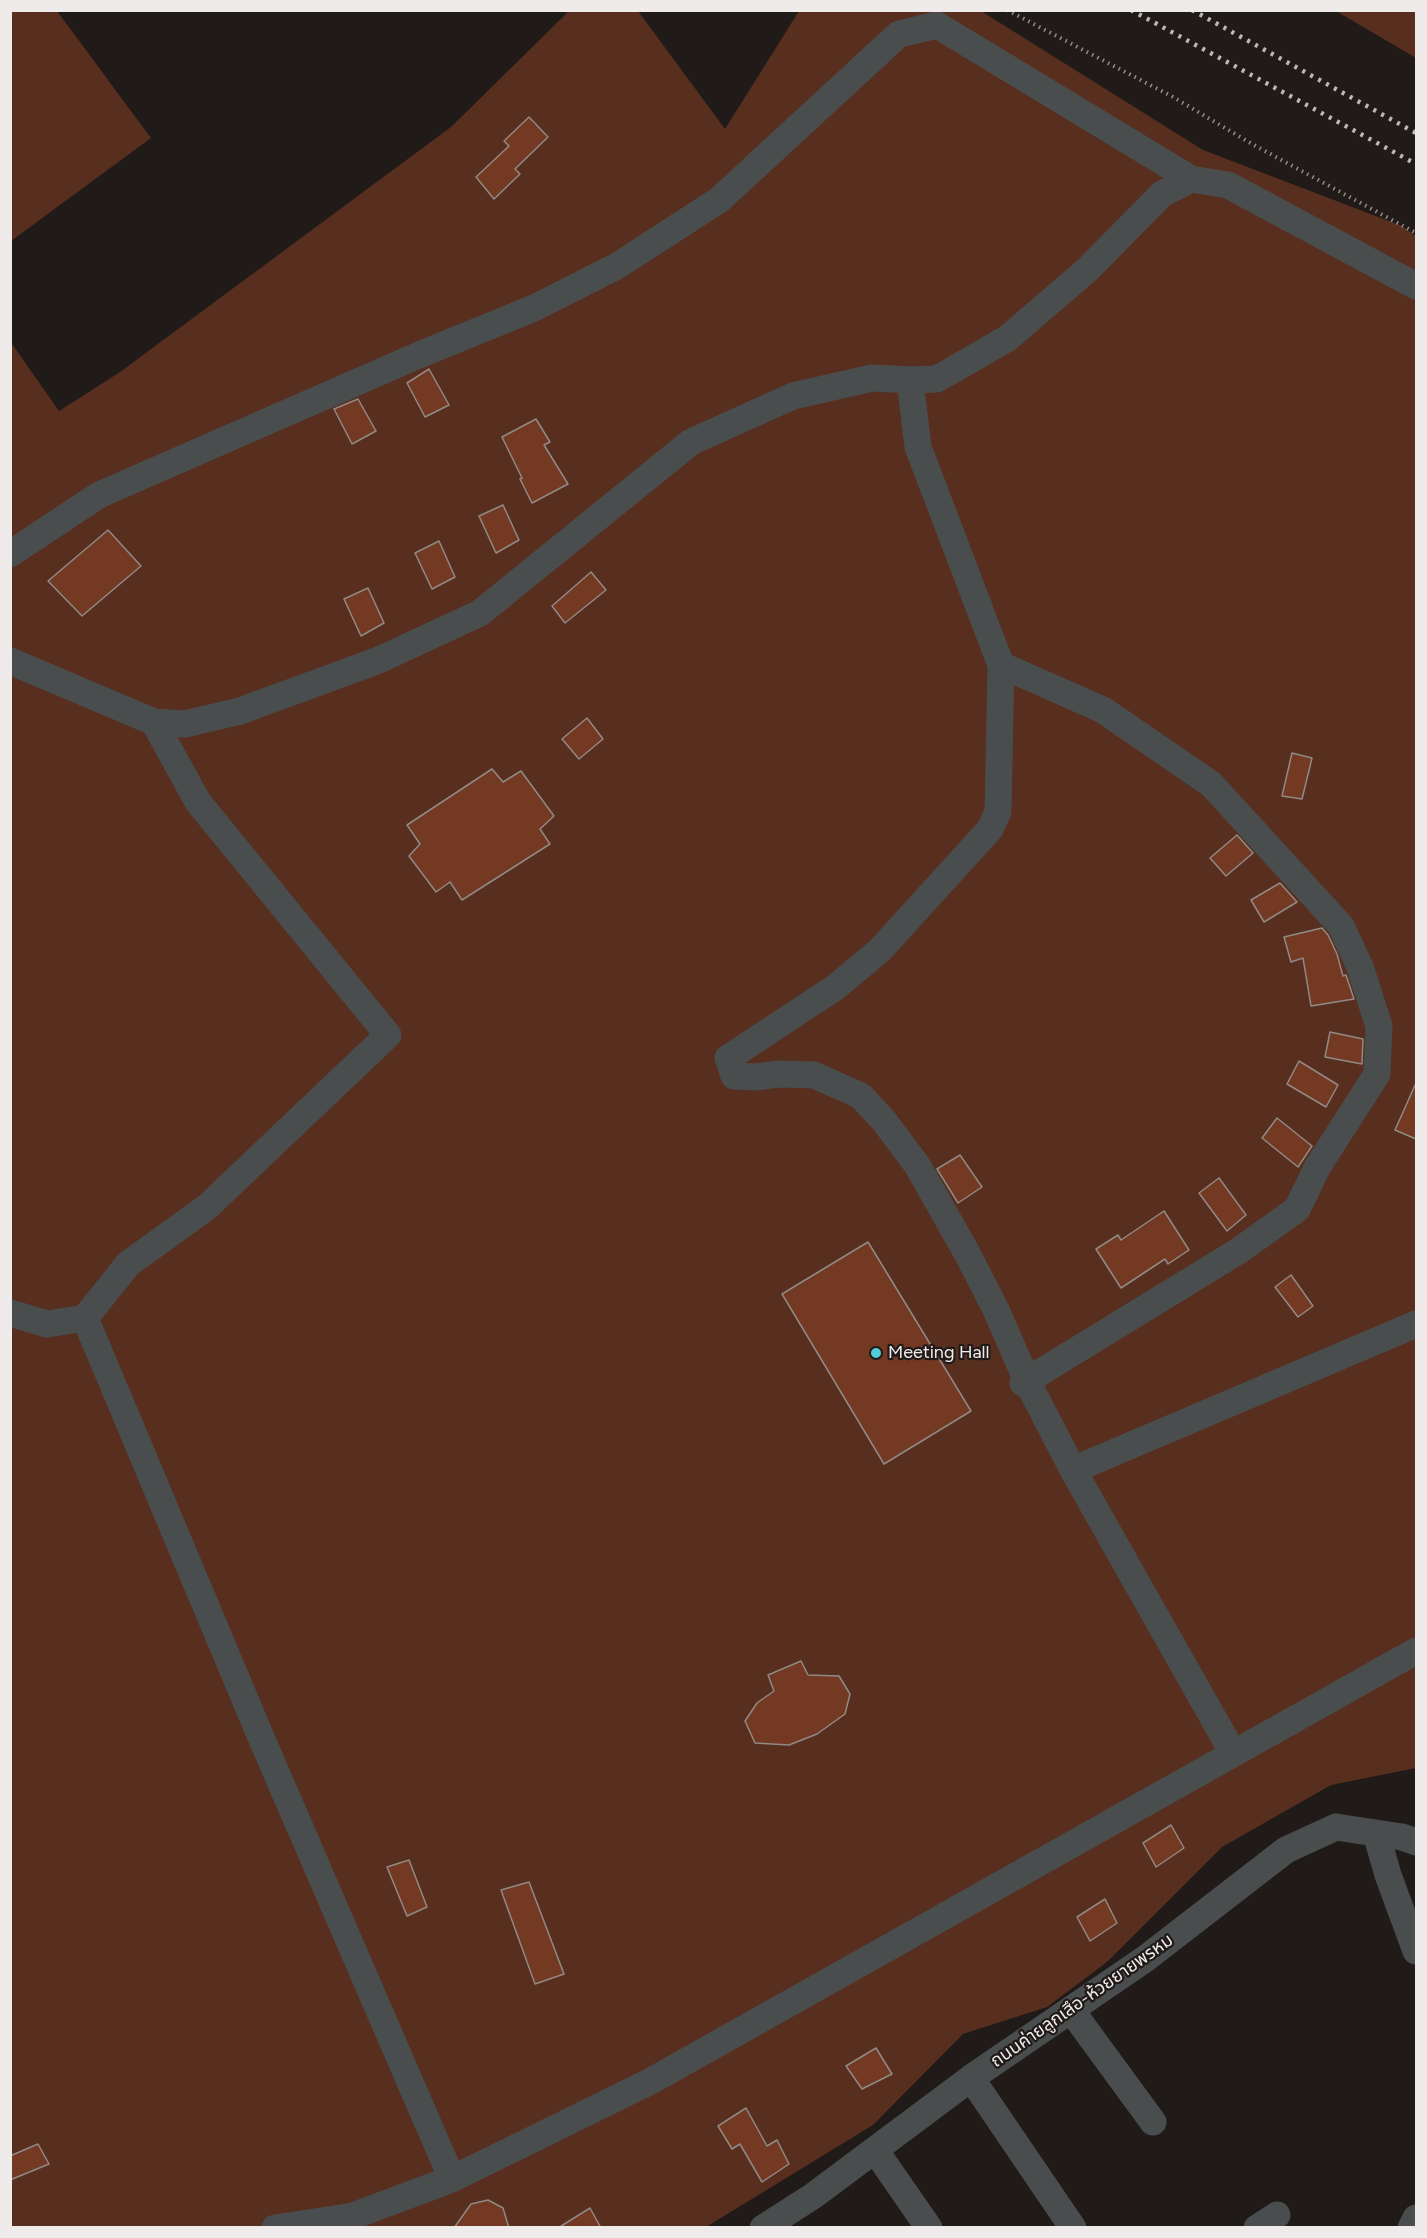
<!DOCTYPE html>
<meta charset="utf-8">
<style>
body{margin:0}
#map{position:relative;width:1427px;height:2238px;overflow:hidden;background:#201b19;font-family:Figtree,sans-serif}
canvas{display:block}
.frame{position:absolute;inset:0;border:12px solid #efebea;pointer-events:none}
</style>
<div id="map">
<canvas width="1427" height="2238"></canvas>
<div class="frame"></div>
</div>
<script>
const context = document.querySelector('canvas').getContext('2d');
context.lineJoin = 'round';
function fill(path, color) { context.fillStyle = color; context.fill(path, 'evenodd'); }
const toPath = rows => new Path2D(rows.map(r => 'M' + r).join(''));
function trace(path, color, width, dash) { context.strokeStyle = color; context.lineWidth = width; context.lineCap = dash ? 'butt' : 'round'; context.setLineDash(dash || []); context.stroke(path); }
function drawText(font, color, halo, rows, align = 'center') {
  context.font = font + ' Figtree,"Noto Sans Thai",sans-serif'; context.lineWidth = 4.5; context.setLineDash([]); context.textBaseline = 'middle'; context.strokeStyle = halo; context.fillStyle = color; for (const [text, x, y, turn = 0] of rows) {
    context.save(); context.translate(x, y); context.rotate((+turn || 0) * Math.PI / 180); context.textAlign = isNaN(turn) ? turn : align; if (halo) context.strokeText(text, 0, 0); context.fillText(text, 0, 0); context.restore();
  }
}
const green = toPath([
 [11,10,57,11,151,138,11,241],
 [569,11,638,11,725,129,799,11,981,11,1203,150,1402,226,1416,236,1416,1768,1331,1785,1222,1847,1107,1962,1047,2007,963,2034,873,2125,706,2227,11,2227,10,341,59,411,120,372,451,127],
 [1336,11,1416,11,1416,58]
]);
const building = toPath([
 [529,117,548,137,515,169,520,174,494,199,476,177,509,146,504,141,529,117],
 [429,369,449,405,425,417,407,383,429,369],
 [358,399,376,431,352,444,334,409,358,399],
 [536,419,550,442,544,445,568,484,532,503,520,479,522,478,502,437,536,419],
 [503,505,519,540,496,553,479,516,503,505],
 [108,530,141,566,82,616,48,581,108,530],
 [439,541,455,577,432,589,415,553,439,541],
 [591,572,606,590,565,623,552,606,591,572],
 [368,588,384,623,361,636,344,599,368,588],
 [587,718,603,739,579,759,562,739,587,718],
 [1292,753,1312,758,1302,799,1282,796,1292,753],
 [492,769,503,782,521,771,554,816,540,829,550,844,462,900,450,882,436,892,409,856,420,844,407,825,492,769],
 [1237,835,1253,853,1226,876,1210,858,1237,835],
 [1280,883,1297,902,1264,922,1251,900,1280,883],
 [1322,928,1328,935,1337,954,1343,976,1346,975,1354,999,1311,1006,1303,958,1291,962,1284,937,1322,928],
 [1330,1032,1363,1039,1362,1064,1325,1057,1330,1032],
 [1299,1061,1338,1085,1326,1107,1287,1084,1299,1061],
 [1416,1083,1416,1139,1395,1130,1416,1083],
 [1277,1118,1312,1146,1298,1167,1262,1138,1277,1118],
 [960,1155,982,1187,958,1203,937,1169,960,1155],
 [1219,1178,1246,1215,1227,1231,1199,1193,1219,1178],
 [1164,1211,1189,1250,1168,1264,1165,1259,1121,1288,1096,1249,1118,1235,1121,1240,1164,1211],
 [868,1242,971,1411,884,1464,782,1294,868,1242],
 [1291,1275,1313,1306,1298,1317,1275,1287,1291,1275],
 [801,1661,808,1675,839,1676,850,1694,845,1714,817,1734,789,1745,755,1743,745,1721,757,1703,774,1691,768,1675,801,1661],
 [1171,1825,1184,1848,1156,1867,1143,1843,1171,1825],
 [409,1860,427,1907,407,1916,387,1867,409,1860],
 [529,1882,564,1974,535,1984,501,1890,529,1882],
 [1105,1899,1117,1923,1090,1941,1077,1917,1105,1899],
 [876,2048,892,2074,862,2089,846,2066,876,2048],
 [746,2108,767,2146,777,2140,789,2164,762,2182,740,2144,732,2149,718,2126,746,2108],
 [38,2144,49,2164,10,2180,10,2156,38,2144],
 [488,2200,503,2208,509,2228,454,2228,471,2204,488,2200],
 [590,2208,601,2228,558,2228,590,2208]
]);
const path = toPath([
 [1007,10,1173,97,1252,144,1416,233]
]);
const minor = toPath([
 [910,380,918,447,1001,665,1103,710,1211,784,1341,926,1360,967,1379,1026,1377,1074,1318,1166,1297,1209,1240,1250,1023,1383],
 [10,554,99,495,419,355,534,308,617,266,719,200,899,34,937,25,1191,179],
 [10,661,154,722,185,724,240,711,379,660,480,613,691,442,793,396,872,378,910,380,937,379,1008,338,1088,269,1162,194,1191,179,1228,185,1416,286],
 [1001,665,998,812,990,829,880,950,836,987,728,1058,734,1076,755,1077,779,1074,814,1075,861,1096,884,1121,917,1165,968,1255,996,1310,1027,1381,1073,1470],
 [10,1313,47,1324,85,1318,128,1264,207,1207,388,1035,198,802,154,722],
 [85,1318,260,1735,452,2179],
 [1233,1753,1073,1470,1416,1324],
 [1376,1833,1388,1875,1416,1951],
 [1071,2010,1153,2122],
 [971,2078,1073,2228],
 [875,2150,929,2228],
 [275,2228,353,2216,452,2179,651,2081,1416,1651],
 [763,2228,813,2196,971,2078,1145,1959,1286,1850,1336,1827,1402,1837,1416,1842],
 [1257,2228,1277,2215],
 [1411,2228,1416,2218]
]);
const rail = toPath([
 [1131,10,1416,164],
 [1192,10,1416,133]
]);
const markers = [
 [876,1353,6,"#53cbdb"]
];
const poiNames = [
 ["Meeting Hall",888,1353]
];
const streetNames = [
 ["ถนนค่ายลูกเสึอ-ห้วยยายพรหม",1082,2001,-35]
];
fill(green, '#582e1e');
fill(building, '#733922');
trace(building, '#908a87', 1.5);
trace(path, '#918d8c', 4, [1.5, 4.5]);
trace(minor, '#4a4d4d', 27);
trace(rail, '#bdb9b8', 4.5, [3, 6]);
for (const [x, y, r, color] of markers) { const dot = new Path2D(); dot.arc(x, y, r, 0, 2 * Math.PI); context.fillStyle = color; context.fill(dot); trace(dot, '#201b19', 2); }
drawText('18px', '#efebea', '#201b19', poiNames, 'left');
drawText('18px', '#efebea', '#201b19', streetNames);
</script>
